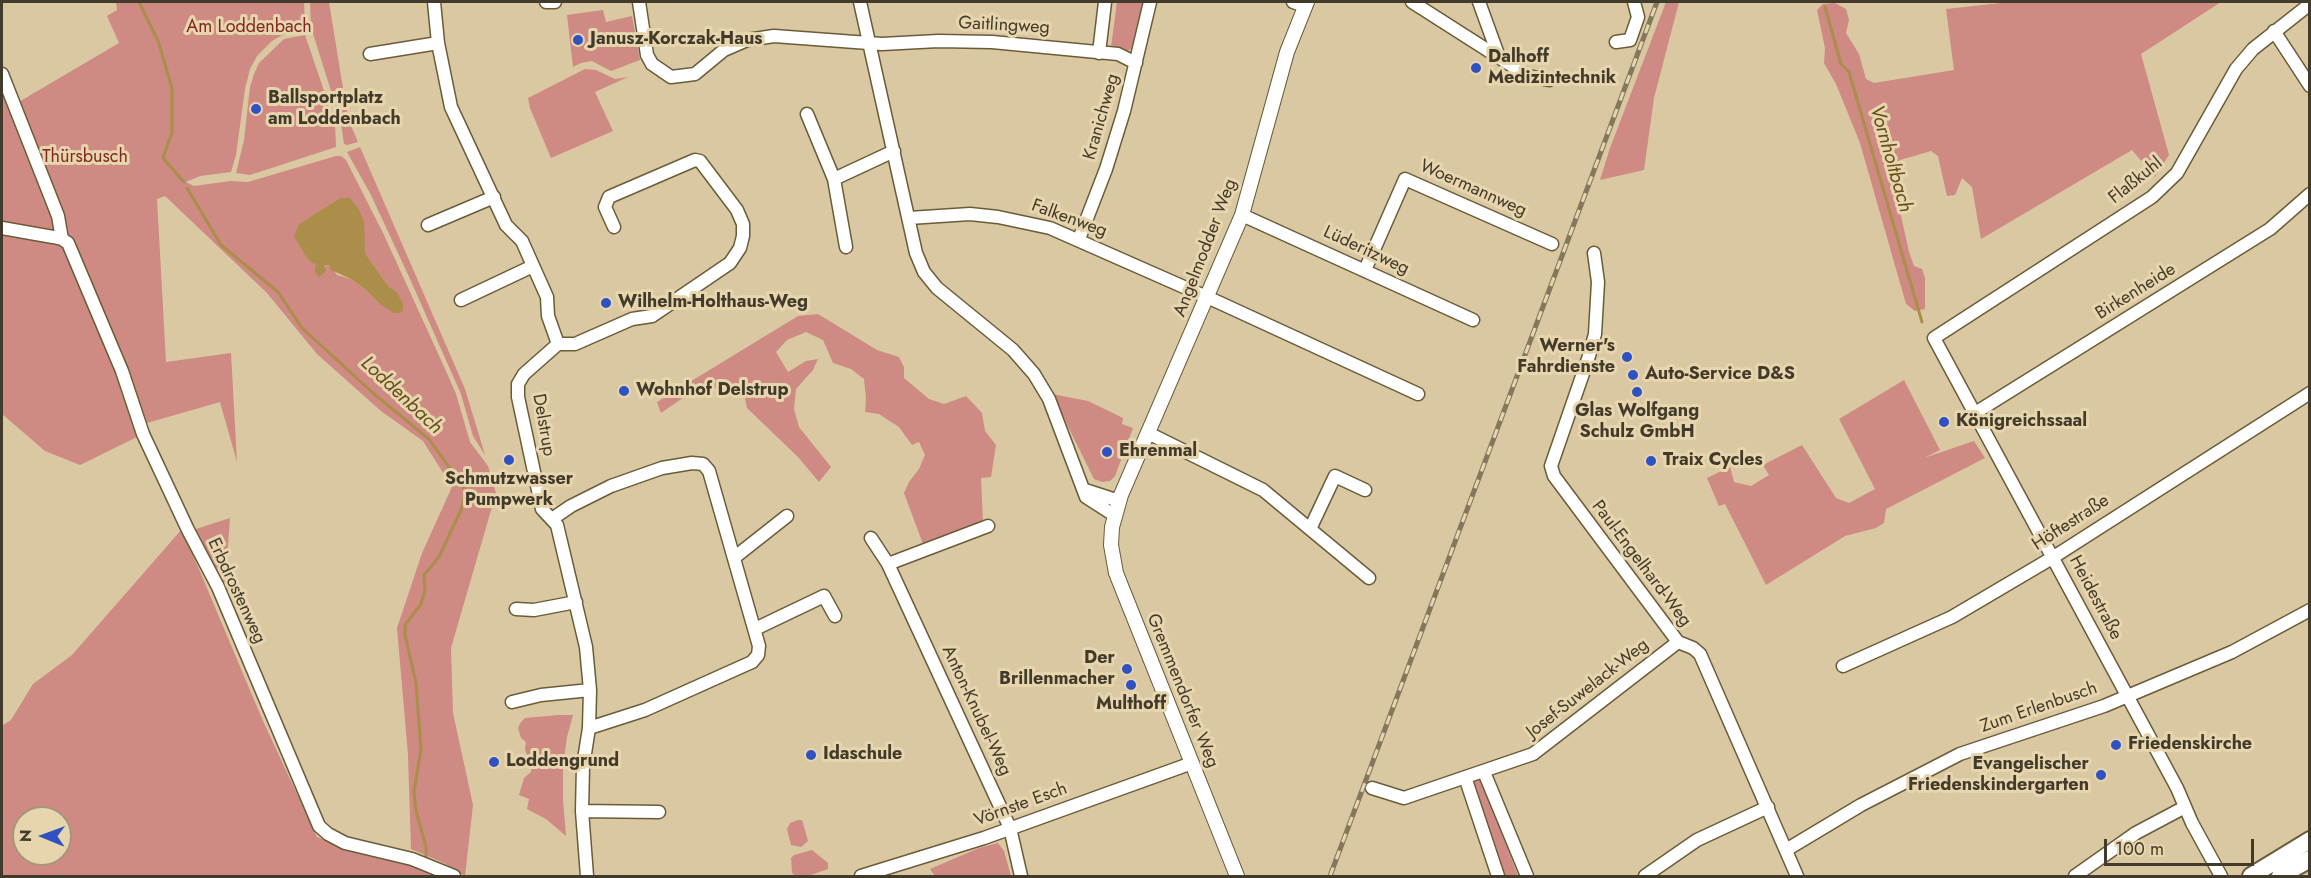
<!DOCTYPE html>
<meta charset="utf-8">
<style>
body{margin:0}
#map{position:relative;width:2311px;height:878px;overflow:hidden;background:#d9c8a2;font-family:Jost,sans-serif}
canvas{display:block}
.frame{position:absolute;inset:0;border:3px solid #423b2b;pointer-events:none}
.north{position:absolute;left:12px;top:806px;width:60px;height:60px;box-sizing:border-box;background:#e7d5ae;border:2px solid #a5977a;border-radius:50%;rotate:271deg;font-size:16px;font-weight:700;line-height:24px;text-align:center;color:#423b2b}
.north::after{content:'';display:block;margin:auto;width:21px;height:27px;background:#2f51c2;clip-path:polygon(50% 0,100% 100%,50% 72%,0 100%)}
.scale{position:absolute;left:2104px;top:839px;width:150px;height:27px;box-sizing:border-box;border:3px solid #423b2b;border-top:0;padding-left:8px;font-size:18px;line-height:21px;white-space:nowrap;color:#423b2b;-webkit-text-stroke:4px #e7d5ae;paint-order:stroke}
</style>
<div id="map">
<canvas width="2311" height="878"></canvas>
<div class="frame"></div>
<div class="north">N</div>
<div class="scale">100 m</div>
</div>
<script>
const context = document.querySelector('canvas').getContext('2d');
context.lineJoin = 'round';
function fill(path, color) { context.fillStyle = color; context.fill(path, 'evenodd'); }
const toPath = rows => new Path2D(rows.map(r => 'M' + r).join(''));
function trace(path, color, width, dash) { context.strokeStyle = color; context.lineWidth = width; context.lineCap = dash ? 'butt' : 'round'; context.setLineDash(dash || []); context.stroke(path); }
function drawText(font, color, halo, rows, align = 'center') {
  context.font = font + ' Jost,sans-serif'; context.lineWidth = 6; context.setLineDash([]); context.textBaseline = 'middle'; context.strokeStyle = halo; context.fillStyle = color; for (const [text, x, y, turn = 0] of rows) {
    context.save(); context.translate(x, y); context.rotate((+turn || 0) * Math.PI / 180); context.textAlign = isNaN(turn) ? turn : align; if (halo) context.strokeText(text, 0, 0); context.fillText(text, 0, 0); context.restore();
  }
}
const green = toPath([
 [116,2,304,2,305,23,302,27,284,34,272,41,257,56,250,69,245,89,236,155,231,172,200,176,186,182,194,186,231,181,248,182,336,156,341,156,346,160,384,235,446,371,456,394,470,442,488,466,496,493,451,648,453,713,473,805,465,876,444,863,411,849,408,755,397,628,422,553,452,487,423,441,381,411,317,354,267,293,165,196,157,199,166,362,231,353,237,462,220,402,147,423,130,375,127,384,139,436,80,465,45,451,2,414,2,68,17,103,119,43,107,16,117,10],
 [340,198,364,241,365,253,389,287,396,291,380,304,366,290,351,279,337,275,330,265,316,269,316,264,307,258,304,251,300,223],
 [310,2,329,2,348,119,358,142,347,145,344,144,341,123,311,27],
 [1117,2,1146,2,1133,48,1127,51,1111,47],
 [1666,2,1679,2,1654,98,1644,170,1600,180,1610,148],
 [2010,2,2221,2,2141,54,2169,155,2155,177,2132,150,1981,239,1972,187,1962,178,1955,195,1947,196,1938,156,1931,151,1900,160,1892,166,1892,175,1909,252,1914,266,1922,269,1925,278,1925,309,1915,311,1906,304,1860,143,1836,84,1824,63,1825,48,1817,10,1823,4,1835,3,1846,9,1849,20,1846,33,1859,54,1866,79,1874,83,1954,70,1946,9],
 [603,10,606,22,632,16,640,60,611,71,592,61,581,63,573,67,567,15],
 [305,35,335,123,336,147,250,175,236,173,244,140,250,87,254,74,259,63,284,39],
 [585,69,596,70,615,79,628,77,595,92,613,131,551,158,530,108,528,98],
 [360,147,465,389,485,455,473,436,461,394,410,279,371,195,347,152],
 [818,314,877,350,899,357,904,367,904,378,929,399,944,404,966,396,982,413,985,431,996,445,991,477,981,478,983,522,923,544,904,493,909,482,919,469,925,455,919,442,912,445,899,427,879,414,865,412,866,398,864,379,851,369,833,363,823,340,806,332,787,340,776,352,788,372,806,361,818,359,813,370,796,389,794,409,799,427,831,467,819,482,798,457,747,408,745,398,707,386,690,393,661,413,657,402,798,316],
 [1904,380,1940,450,1924,458,1974,441,1985,458,1886,509,1884,523,1876,528,1845,536,1766,585,1725,504,1719,506,1707,478,1730,467,1734,482,1751,486,1769,475,1763,465,1802,445,1836,498,1849,503,1875,489,1839,419],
 [1052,394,1088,401,1123,418,1122,424,1133,428,1115,476,1110,481,1102,482,1094,479],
 [230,518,225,585,196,529],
 [182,529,263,721,317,837,370,856,407,863,441,876,2,876,2,721,3,725,11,720,33,684,72,655],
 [24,818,60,818,60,854,24,854],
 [559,715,573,715,567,737,563,767,563,800,566,836,546,819,527,809,529,799,519,795,524,778,531,772,532,765,525,750,526,742,521,738,518,728,521,722,525,718],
 [1477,779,1482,781,1518,876,1504,876,1473,785,1474,781],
 [798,820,802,820,808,841,801,847,791,845,787,829,790,823],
 [998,843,1004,851,1011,876,935,876,930,869,979,848],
 [812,850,828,863,828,869,808,876,795,876,792,873,791,858,794,855]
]);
const water = toPath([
 [340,198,350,198,358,208,364,221,365,253,389,287,396,291,403,304,403,310,400,313,394,313,380,304,366,290,351,279,331,270,329,265,324,266,326,271,319,277,315,272,316,264,312,263,307,258,294,236,300,223]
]);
const stream = toPath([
 [139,2,158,41,172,88,172,132,163,158,184,182],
 [1825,7,1841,64,1849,72,1922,322],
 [187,188,221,245,278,292,302,328,373,393,429,439,466,491,461,510,439,557,424,575,425,590,421,604,405,625,405,635,416,683,421,749,414,792,416,811,426,847,426,860]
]);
const minor = toPath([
 [434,2,438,43,451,107,506,225,522,241,547,297,548,316,558,344,524,374,518,384,518,397,542,509,557,525,586,647,590,690,589,728,583,766,582,811,587,876],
 [546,2,555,2],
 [639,2,647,55,652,64,671,77,695,74,724,50,747,40,774,36,882,44,938,41,992,42,1118,54,1136,63],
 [860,2,916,253,924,272,937,288,1013,350,1034,374,1049,399,1086,497,1114,515],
 [1293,2,1305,6],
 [1412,2,1528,76,1549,80],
 [1479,2,1499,57],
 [2274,31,2310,86],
 [1616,42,1630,40,1638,17,1634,2],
 [1099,53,1105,2],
 [370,54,438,43],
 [2,74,58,216,62,239],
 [807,114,834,179,846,247],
 [834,179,894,151],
 [1242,215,1473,320],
 [909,218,970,214,998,217,1050,228,1218,302,1418,394],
 [428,225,494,197],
 [2,228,53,237,62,239,68,243,122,371,143,434,188,530,218,587,319,826,328,834,345,843,412,859,454,876],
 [1079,239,1106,169,1124,111,1150,2],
 [1594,253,1598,282,1595,334,1589,356,1551,466,1554,476,1678,642,1693,648,1700,654,1797,876],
 [1365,270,1405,179,1552,244],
 [461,300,533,266],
 [558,344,575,344,632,319,652,316,730,263,740,248,743,236,743,224,737,210,700,161,695,160,609,197,605,207,614,227],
 [1975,413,2270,229,2310,194],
 [1148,433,1263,490,1369,578],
 [1085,490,1119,501],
 [552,519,571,506,611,486,662,468,692,463,703,464,709,471,759,646,758,655,752,662,645,710,589,728],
 [1310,529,1335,476,1365,490],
 [871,538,888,564,1010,828,1021,876],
 [735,557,787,516],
 [888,564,988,526],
 [516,609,534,610,576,602],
 [755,629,824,596,835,616],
 [1843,666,1952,617,2052,558,2310,393],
 [512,702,541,695,590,690],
 [1484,772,1527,876],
 [1465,777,1498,876],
 [1372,788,1404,798,1533,754,1678,642],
 [582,811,659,812],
 [1786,850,1861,805,1960,754,2104,706,2232,652,2310,610],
 [861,876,984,838,1192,763],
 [1645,876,1697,840,1768,807],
 [2075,876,2136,833,2185,807],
 [2221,876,2192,823,2177,788,1934,338,2152,197,2177,173,2236,69,2253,49,2310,4]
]);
const tertiary = toPath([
 [1237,876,1116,573,1111,545,1112,527,1121,495,1242,215,1287,52,1307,2]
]);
const secondary = toPath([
 [2251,876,2310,840],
 [2280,876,2310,859]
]);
const rail = toPath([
 [1330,876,1657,2]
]);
const markers = [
 [578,40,6,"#2f51c2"],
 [1476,68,6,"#2f51c2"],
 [256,109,6,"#2f51c2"],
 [606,303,6,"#2f51c2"],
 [1627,357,6,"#2f51c2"],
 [1633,375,6,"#2f51c2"],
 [624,391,6,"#2f51c2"],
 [1637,392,6,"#2f51c2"],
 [1944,422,6,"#2f51c2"],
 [1107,452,6,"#2f51c2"],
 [509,460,6,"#2f51c2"],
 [1651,461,6,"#2f51c2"],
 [1127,669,6,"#2f51c2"],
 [1131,685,6,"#2f51c2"],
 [2116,745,6,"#2f51c2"],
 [811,755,6,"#2f51c2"],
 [494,762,6,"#2f51c2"],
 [2101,775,6,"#2f51c2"]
];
const streetNames = [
 ["Gaitlingweg",1004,26,3],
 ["Kranichweg",1102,117,-74],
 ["Flaßkuhl",2136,181,-39],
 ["Woermannweg",1473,189,24],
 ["Falkenweg",1069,219,20],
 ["Angelmodder Weg",1206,248,-69],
 ["Lüderitzweg",1366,251,25],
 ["Birkenheide",2136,292,-32],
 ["Delstrup",543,425,80],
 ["Höftestraße",2071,523,-33],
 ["Paul-Engelhard-Weg",1641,564,53],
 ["Erbdrostenweg",236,591,65],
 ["Heidestraße",2095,598,62],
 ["Josef-Suwelack-Weg",1588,689,-38],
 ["Gremmendorfer Weg",1182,691,68],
 ["Zum Erlenbusch",2039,708,-19],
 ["Anton-Knubel-Weg",976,711,65],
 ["Vörnste Esch",1021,805,-20]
];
const parkNames = [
 ["Am Loddenbach",249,28],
 ["Thürsbusch",85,158]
];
const poiNames = [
 ["Janusz-Korczak-Haus",590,40],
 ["Dalhoff",1488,58],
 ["Medizintechnik",1488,79],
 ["Ballsportplatz",268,99],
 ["am Loddenbach",268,120],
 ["Wilhelm-Holthaus-Weg",618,303],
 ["Werner's",1615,347,"right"],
 ["Fahrdienste",1615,368,"right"],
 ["Auto-Service D&S",1645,375],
 ["Wohnhof Delstrup",636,391],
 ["Glas Wolfgang",1637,412,"center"],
 ["Schulz GmbH",1637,433,"center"],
 ["Königreichssaal",1956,422],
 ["Ehrenmal",1119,452],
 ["Traix Cycles",1663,461],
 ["Schmutzwasser",509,480,"center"],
 ["Pumpwerk",509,501,"center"],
 ["Der",1115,659,"right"],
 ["Brillenmacher",1115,680,"right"],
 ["Multhoff",1131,705,"center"],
 ["Friedenskirche",2128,745],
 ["Idaschule",823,755],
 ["Loddengrund",506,762],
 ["Evangelischer",2089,765,"right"],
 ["Friedenskindergarten",2089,786,"right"]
];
const waterNames = [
 ["Vornholtbach",1890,159,74],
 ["Loddenbach",401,396,43]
];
fill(green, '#ce8a83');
fill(water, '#ab8e49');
trace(stream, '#ab8e49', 3);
trace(minor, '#6b5c39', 15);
trace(tertiary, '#6b5c39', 16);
trace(secondary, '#6b5c39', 20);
trace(minor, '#fff', 12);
trace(tertiary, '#fff', 14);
trace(secondary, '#fff', 16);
trace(rail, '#83785e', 5);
trace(rail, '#e7d5ae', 3, [9]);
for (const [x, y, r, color] of markers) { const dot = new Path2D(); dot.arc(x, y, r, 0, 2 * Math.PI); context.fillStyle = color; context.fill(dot); trace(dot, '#e7d5ae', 2); }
drawText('18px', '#423b2b', '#e7d5ae', streetNames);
drawText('18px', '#812723', '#e7d5ae', parkNames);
drawText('bold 18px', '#423b2b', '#e7d5ae', poiNames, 'left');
drawText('italic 20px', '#654f1b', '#e7d5ae', waterNames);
</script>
